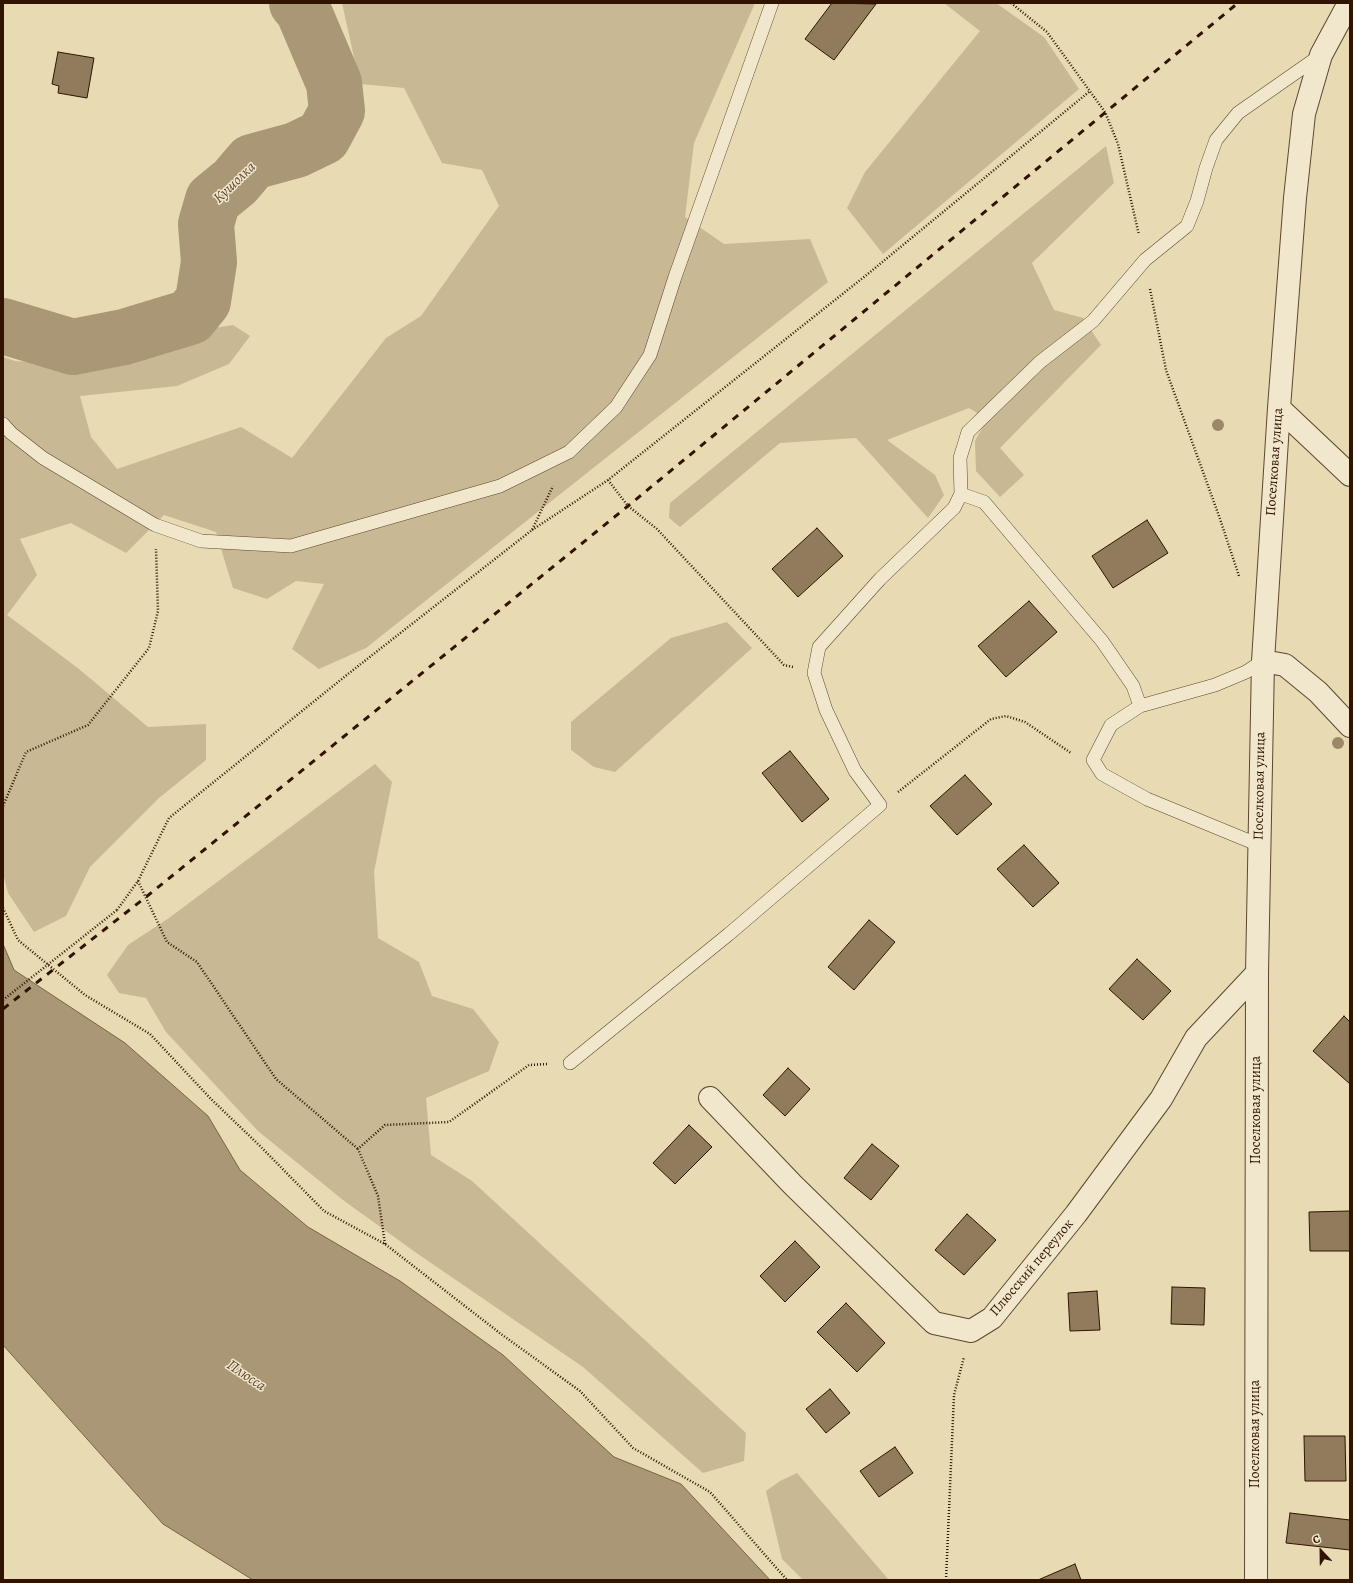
<!DOCTYPE html>
<meta charset="utf-8">
<style>
body{margin:0}
#map{position:relative;width:1353px;height:1583px;overflow:hidden;background:#e8dab2;font-family:Alegreya,serif}
canvas{display:block}
.frame{position:absolute;inset:0;border:4px solid #301400;pointer-events:none}
.north{position:absolute;left:1301px;top:1531px;width:40px;height:40px;-webkit-text-stroke:3px #f0e7cd;paint-order:stroke;rotate:338deg;font-size:11px;font-weight:700;line-height:16px;text-align:center;color:#301400}
.north::after{content:'';display:block;margin:auto;width:14px;height:18px;background:#301400;clip-path:polygon(50% 0,100% 100%,50% 72%,0 100%)}
</style>
<div id="map">
<canvas width="1353" height="1583"></canvas>
<div class="frame"></div>
<div class="north">С</div>
</div>
<script>
const context = document.querySelector('canvas').getContext('2d');
context.lineJoin = 'round';
function fill(path, color) { context.fillStyle = color; context.fill(path, 'evenodd'); }
const toPath = rows => new Path2D(rows.map(r => 'M' + r).join(''));
function trace(path, color, width, dash) { context.strokeStyle = color; context.lineWidth = width; context.lineCap = dash ? 'butt' : 'round'; context.setLineDash(dash || []); context.stroke(path); }
function drawText(font, color, halo, rows, align = 'center') {
  context.font = font + ' Alegreya,serif'; context.lineWidth = 3; context.setLineDash([]); context.textBaseline = 'middle'; context.strokeStyle = halo; context.fillStyle = color; for (const [text, x, y, turn = 0] of rows) {
    context.save(); context.translate(x, y); context.rotate((+turn || 0) * Math.PI / 180); context.textAlign = isNaN(turn) ? turn : align; if (halo) context.strokeText(text, 0, 0); context.fillText(text, 0, 0); context.restore();
  }
}
const green = toPath([
 [342,3,755,3,694,143,685,217,724,244,810,239,828,282,366,648,319,669,292,649,324,584,296,581,267,599,233,588,216,532,164,515,126,553,71,523,20,539,37,575,7,615,79,669,148,727,206,724,206,760,159,798,90,867,66,916,34,932,8,893,3,873,3,357,15,361,76,365,146,339,233,325,250,336,229,364,177,386,80,396,91,437,117,469,241,427,292,458,386,338,421,316,499,206,482,170,442,163,404,88,360,84],
 [944,3,996,3,1044,37,1079,89,883,254,847,208,865,172,980,31],
 [1106,146,1114,183,1032,263,1054,310,1083,318,1101,345,1000,448,1024,475,1000,497,976,471,975,441,987,419,969,408,887,440,935,475,944,495,928,518,856,438,780,443,680,527,669,518,670,503],
 [727,622,752,648,615,772,594,767,571,750,571,722,671,638],
 [375,764,392,782,374,872,378,938,419,962,432,996,473,1009,499,1042,489,1071,426,1098,431,1155,472,1181,746,1433,744,1461,703,1473,583,1367,415,1252,343,1200,258,1131,166,1032,146,998,119,993,107,975,128,945,169,918],
 [797,1473,889,1580,803,1580,782,1559,766,1491,780,1481]
]);
const water = toPath([
 [3,944,14,970,125,1043,208,1116,240,1170,308,1227,400,1281,503,1355,614,1457,681,1484,770,1580,253,1580,163,1524,3,1345,3,944]
]);
const river = toPath([
 [3,326,73,347,124,337,190,317,203,301,209,262,206,224,213,200,235,182,252,162,296,150,323,137,337,111,334,83,303,10,297,3]
]);
const building = toPath([
 [832,3,876,4,834,60,805,39,832,3],
 [58,52,94,58,87,98,58,93,59,86,52,84,58,52],
 [1147,520,1168,553,1113,588,1092,556,1147,520],
 [817,528,843,556,798,597,772,569,817,528],
 [1029,601,1057,632,1006,677,978,646,1029,601],
 [790,751,829,799,802,822,762,773,790,751],
 [965,775,992,804,957,835,930,806,965,775],
 [1024,845,1059,883,1033,907,997,869,1024,845],
 [869,920,895,942,854,990,828,967,869,920],
 [1137,959,1171,991,1143,1020,1109,989,1137,959],
 [1344,1016,1350,1022,1350,1084,1313,1051,1344,1016],
 [788,1068,810,1089,785,1116,763,1095,788,1068],
 [689,1125,712,1147,675,1184,653,1163,689,1125],
 [872,1144,899,1166,871,1200,844,1178,872,1144],
 [1350,1211,1350,1251,1310,1251,1309,1212,1350,1211],
 [967,1214,996,1240,964,1275,935,1250,967,1214],
 [795,1241,820,1267,785,1302,760,1276,795,1241],
 [1172,1287,1205,1288,1204,1325,1171,1324,1172,1287],
 [1097,1291,1100,1330,1070,1331,1068,1293,1097,1291],
 [846,1303,885,1343,857,1372,817,1332,846,1303],
 [830,1389,850,1413,826,1433,806,1409,830,1389],
 [1304,1436,1345,1436,1346,1481,1305,1481,1304,1436],
 [895,1447,913,1473,879,1497,860,1471,895,1447],
 [1290,1513,1350,1520,1350,1550,1286,1543,1290,1513],
 [1075,1564,1081,1580,1038,1580,1075,1564]
]);
const path = toPath([
 [1011,3,1047,32,1105,112,1118,144,1139,235],
 [1150,289,1166,370,1219,516,1239,576],
 [608,480,628,506,657,529,784,665,793,667],
 [532,530,608,480,869,273,1090,91],
 [898,792,991,719,1006,716,1025,722,1071,753],
 [3,806,26,752,88,725,149,648,158,611,156,549],
 [138,881,167,942,197,962,276,1079,358,1149],
 [3,908,18,940,85,995,150,1034,211,1099,260,1146,324,1211,385,1244,501,1334,580,1391,633,1448,710,1492,787,1580],
 [117,910,138,881,169,818,348,674,532,530,553,486],
 [385,1244,378,1196,358,1149,385,1125,449,1122,529,1065,548,1064],
 [946,1580,954,1395,964,1357]
]);
const service = toPath([
 [3,424,11,433,43,458,155,525,201,541,291,546,500,486,569,452,616,407,650,355,675,277,772,3],
 [961,494,984,502,1102,641,1133,686,1140,706],
 [1259,845,1147,799,1102,774,1093,760,1111,725,1140,706,1215,685,1246,672,1263,661],
 [570,1063,729,934,880,805,855,771,826,710,814,673,819,647,880,579,954,508,961,494,960,458,968,432,1040,362,1093,321,1145,260,1187,226,1197,201,1206,168,1216,140,1238,113,1321,55]
]);
const minor = toPath([
 [1279,408,1350,475],
 [1263,661,1285,665,1318,692,1350,726],
 [710,1098,792,1184,934,1323,971,1331,992,1318,1076,1214,1161,1099,1196,1038,1257,973],
 [1256,1580,1257,973,1263,661,1279,408,1295,198,1304,114,1321,55,1349,3]
]);
const rail = toPath([
 [3,1009,146,897,628,506,1238,3]
]);
const pathBridge = toPath([
 [3,1000,117,910]
]);
const trees = [
 [1218,425],
 [1338,743]
];
const streetNames = [
 ["Поселковая улица",1275,462,-86],
 ["Поселковая улица",1260,786,-89],
 ["Поселковая улица",1257,1110,-90],
 ["Плюсский переулок",1032,1268,-50],
 ["Поселковая улица",1256,1434,-90]
];
const waterNames = [
 ["Кушолка",235,183,-44],
 ["Плюсса",246,1376,34]
];
fill(green, '#c9b894');
fill(water, '#a99775');
trace(water, '#796346', 1);
trace(river, '#a99775', 56);
fill(building, '#907b5d');
trace(building, '#301400', 1);
trace(service, '#5e462c', 14);
trace(minor, '#5e462c', 24);
trace(path, '#301400', 2.5, [1, 2]);
trace(service, '#f0e7cd', 13);
trace(minor, '#f0e7cd', 22);
trace(rail, '#301400', 3, [7, 7]);
trace(pathBridge, '#301400', 2.5, [1, 2]);
context.fillStyle = '#9c8868';
for (const [x, y] of trees) { context.beginPath(); context.arc(x, y, 6, 0, 2 * Math.PI); context.fill(); }
drawText('14px', '#301400', '#f0e7cd', streetNames);
drawText('italic 15px', '#60482f', '#f0e7cd', waterNames);
</script>
